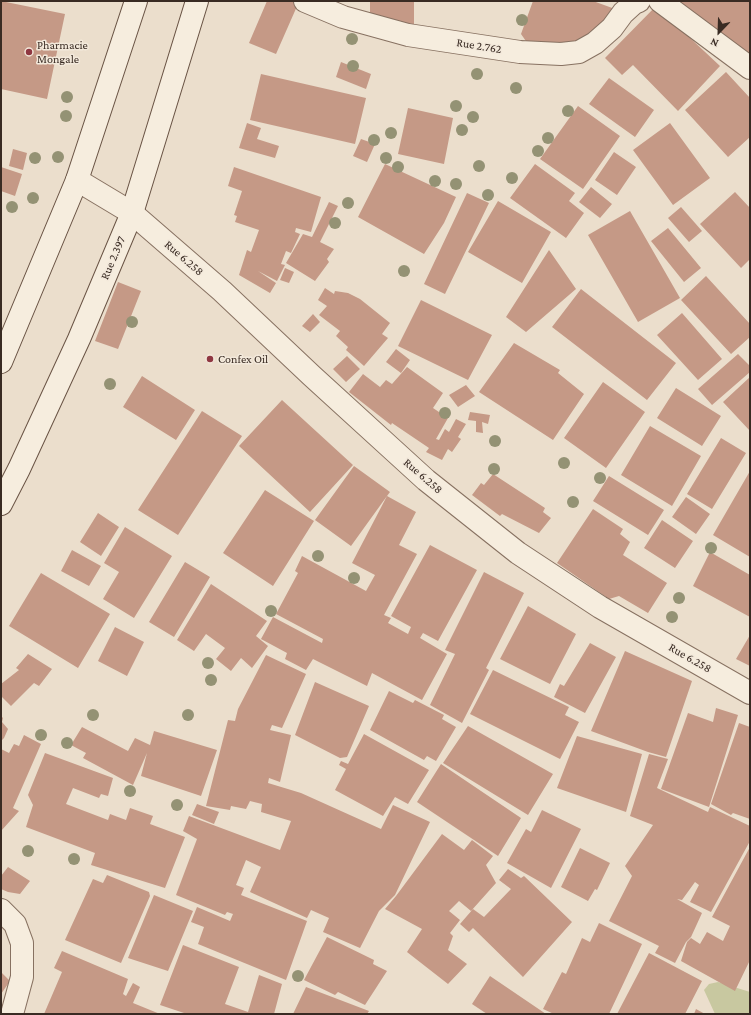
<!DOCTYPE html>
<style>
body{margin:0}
#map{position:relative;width:751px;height:1015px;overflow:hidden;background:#ebdecc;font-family:"Crimson Pro",serif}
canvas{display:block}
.frame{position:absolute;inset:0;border:2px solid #392b23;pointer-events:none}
.north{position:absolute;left:699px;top:12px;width:40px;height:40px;-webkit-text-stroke:3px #f3e9db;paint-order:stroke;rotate:203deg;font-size:11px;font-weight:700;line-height:16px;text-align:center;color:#392b23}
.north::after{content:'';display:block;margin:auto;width:14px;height:18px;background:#392b23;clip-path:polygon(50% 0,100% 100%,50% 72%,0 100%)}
</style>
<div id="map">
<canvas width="751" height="1015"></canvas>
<div class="frame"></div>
<div class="north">N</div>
</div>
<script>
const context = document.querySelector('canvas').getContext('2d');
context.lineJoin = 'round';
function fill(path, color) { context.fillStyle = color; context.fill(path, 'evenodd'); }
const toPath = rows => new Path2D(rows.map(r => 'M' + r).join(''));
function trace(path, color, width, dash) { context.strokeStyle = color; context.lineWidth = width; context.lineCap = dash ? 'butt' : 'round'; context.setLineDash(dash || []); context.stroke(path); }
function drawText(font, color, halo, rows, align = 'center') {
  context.font = font + ' "Crimson Pro",serif'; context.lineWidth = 3; context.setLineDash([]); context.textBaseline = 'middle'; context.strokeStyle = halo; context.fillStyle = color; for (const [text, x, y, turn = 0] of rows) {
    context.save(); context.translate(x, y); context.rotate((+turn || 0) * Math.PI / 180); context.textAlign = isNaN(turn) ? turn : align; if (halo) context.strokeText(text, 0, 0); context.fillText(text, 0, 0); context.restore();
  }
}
const green = toPath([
 [718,982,750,992,750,1014,715,1014,704,990,709,984]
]);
const building = toPath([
 [1,1,65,14,47,99,1,89],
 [267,1,291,1,298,4,276,54,249,43],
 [370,1,414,1,414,24,370,22],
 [533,1,593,1,615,9,585,48,528,44,521,34],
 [675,1,750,1,750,57],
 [658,4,672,21,720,66,678,111,633,65,622,75,605,58],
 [341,62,371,74,366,89,336,77],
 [726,72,750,98,750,137,728,157,685,110],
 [261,74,366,98,355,144,250,120],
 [609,78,654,110,635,137,589,104],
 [578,106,620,136,583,189,540,159],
 [408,108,453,118,444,164,398,154],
 [247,123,261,128,257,139,279,146,275,158,239,148],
 [670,123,710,178,673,205,633,150],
 [361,139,375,144,367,162,353,156],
 [13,149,27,153,23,170,9,166],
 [614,152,636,167,617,195,595,180],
 [385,164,456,197,444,223,424,254,358,217],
 [535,164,575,193,569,201,584,213,566,238,510,198],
 [1,167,22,174,15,196,1,191],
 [234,167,321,197,311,232,296,228,295,232,300,234,291,253,286,251,281,264,285,265,277,281,258,271,276,283,270,293,239,275,247,250,251,252,259,230,235,222,237,216,234,215,242,191,228,186],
 [591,187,612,204,600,218,579,202],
 [735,192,750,208,750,259,741,268,700,224],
 [467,193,489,203,445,294,424,284],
 [498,201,551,232,522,283,468,252],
 [329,202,338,206,320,242,334,249,327,259,329,262,315,281,286,263,303,234,312,237],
 [681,207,702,231,689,242,668,218],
 [630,211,680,298,638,322,588,235],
 [668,228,701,268,684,282,651,241],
 [549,250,576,289,526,332,506,317],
 [285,268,294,272,289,283,280,280],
 [706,276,750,324,750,337,731,354,681,300],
 [118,282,141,291,118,349,95,341],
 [325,288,334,294,335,291,348,293,360,299,390,323,382,334,388,338,364,366,346,350,348,347,336,336,340,331,319,315,327,306,318,300],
 [581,289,676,363,647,400,552,327],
 [421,300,492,335,468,380,398,346],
 [682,313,722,359,698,380,657,335],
 [313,314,320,322,310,332,302,326],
 [514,343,560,370,558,373,584,394,553,440,479,392],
 [396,349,410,360,401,373,386,362],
 [738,354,750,366,750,372,712,405,698,389],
 [347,356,360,369,346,382,333,369],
 [407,367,443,393,433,408,448,418,436,439,439,440,445,429,449,432,456,419,466,424,458,437,461,439,452,452,448,449,442,460,426,452,429,448,392,423,391,425,349,392,363,374,380,387,386,380,392,384],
 [142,376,195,410,176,440,123,407],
 [750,377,750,431,723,402],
 [603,382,645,412,606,468,564,438],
 [466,385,475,396,458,407,449,395],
 [676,388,721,416,702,446,657,418],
 [282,400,353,465,310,512,239,446],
 [202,411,242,436,178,535,138,510],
 [470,412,490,415,488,424,482,422,483,433,476,432,476,421,468,420],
 [650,426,701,456,672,506,621,475],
 [721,438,746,453,712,509,687,494],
 [354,466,390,492,387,496,416,512,399,545,417,554,384,615,391,618,388,623,408,634,411,627,391,616,430,545,477,570,438,641,423,633,420,638,447,654,422,700,372,673,367,686,313,659,306,670,285,659,287,653,261,639,273,617,322,643,323,639,276,614,298,573,295,571,302,556,366,591,375,575,352,563,387,496,351,546,315,520],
 [750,471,750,557,713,535],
 [493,474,545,508,543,512,551,518,539,533,502,514,500,516,472,495,481,483,484,485],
 [609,476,664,510,648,535,593,501],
 [265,490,314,521,273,586,223,553],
 [686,497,710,514,696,534,672,517],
 [593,509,623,529,620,534,630,542,623,555,667,583,648,613,619,596,609,599,557,563],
 [98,513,119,527,101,556,80,542],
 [662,520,693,541,675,568,644,548],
 [125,527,172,556,134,618,103,599,119,572,104,563],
 [72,550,101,566,89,586,61,571],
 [710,552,750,575,750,617,693,586],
 [185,562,210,577,174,637,149,622],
 [484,572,524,593,486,668,489,670,462,723,430,705,455,654,445,650],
 [41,573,110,614,78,668,9,626],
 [211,584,267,621,256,636,268,646,252,668,241,658,231,671,216,659,225,648,206,634,194,651,177,640],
 [528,606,576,634,550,684,500,659],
 [115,627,144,642,127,676,98,661],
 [750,635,750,666,736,659],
 [590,643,616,657,585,713,554,697,560,684,564,686],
 [625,651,692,681,666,757,648,752,591,731],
 [28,654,52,669,39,686,34,683,11,706,1,696,1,684,19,670,16,668],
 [266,655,306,674,282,728,272,725,270,730,291,735,280,782,269,778,268,783,301,793,381,829,393,805,430,822,395,895,379,911,360,948,323,932,329,918,311,910,307,918,250,892,261,867,246,860,236,885,244,888,241,895,307,921,286,980,198,944,204,927,191,922,197,907,230,921,233,914,227,912,225,915,176,895,197,839,183,831,189,816,280,850,291,821,261,812,262,804,250,801,246,809,231,806,230,810,206,806,228,720,235,721,238,709],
 [493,670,569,707,565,715,579,722,560,759,470,714],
 [315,682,369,706,347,757,340,758,295,735],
 [389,691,413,703,415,700,444,715,442,719,456,727,436,761,427,756,424,760,370,730],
 [716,708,738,715,709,807,661,789,688,713,713,722],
 [1,716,3,718,2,722,8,729,4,738,1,741],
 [739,723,750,727,750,819,733,813,731,815,711,804],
 [468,726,553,774,528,815,443,763],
 [82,727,128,751,135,738,150,745,154,731,217,750,201,796,141,776,147,753,133,785,83,758,86,753,71,745],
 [364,734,429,770,408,804,395,797,383,816,335,790,346,769,339,765,341,761,348,764],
 [24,735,41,744,13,808,19,811,1,831,1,749,9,753,14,744,19,746],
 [577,736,642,754,626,812,557,788],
 [45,753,113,778,108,796,101,794,99,798,73,788,66,804,108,820,110,814,126,820,130,808,153,816,150,824,185,837,165,888,91,865,95,853,26,827,33,805,28,795],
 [649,754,668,759,657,788,708,812,710,807,750,826,750,841,711,912,690,902,699,885,695,882,682,900,677,899,702,913,691,937,686,942,675,963,655,953,659,946,609,921,632,876,625,866,653,825,630,816],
 [441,764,521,818,498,856,417,802],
 [197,804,219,812,214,824,192,815],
 [542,810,581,829,551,888,507,863,526,829,531,832],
 [442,834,464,850,472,840,493,856,486,865,496,883,471,911,459,901,449,911,460,920,450,933,453,936,448,950,467,964,448,984,407,952,422,929,385,909,396,896],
 [750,847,750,960,735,991,681,961,687,942,691,938,700,944,707,932,723,941,730,926,712,917],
 [580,848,610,863,597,890,595,889,588,901,561,887],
 [8,867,30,881,20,894,8,892,1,889,1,876],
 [508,869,521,878,524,876,572,922,523,977,473,928,469,932,460,924,473,909,484,917,511,889,499,880],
 [107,875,149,892,150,896,121,963,65,940,93,879,103,883],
 [154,895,193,911,168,971,128,958],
 [599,923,642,944,609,1014,554,1014,543,1009,562,972,566,974,582,938,590,942],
 [327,937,374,960,373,964,387,971,365,1005,338,992,335,995,304,980],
 [183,945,239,967,225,1004,248,1012,259,975,282,984,274,1014,187,1014,160,1005],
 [62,951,128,979,123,994,126,996,133,983,140,987,133,1003,160,1014,44,1014,62,972,54,968],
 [649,953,702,981,685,1014,617,1014],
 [1,972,10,981,1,994],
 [490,976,546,1014,487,1014,472,1004],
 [306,987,369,1011,367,1014,293,1014],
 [696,1009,705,1014,694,1014]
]);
const minor = toPath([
 [305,1,343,17,408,35,520,52,561,54,579,52,595,43,612,28,623,13,634,3,639,1],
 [660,1,750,68],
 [77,180,132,213,222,291,312,376,426,480,518,553,600,607,750,693],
 [1,910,15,924,22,943,22,977,12,1014]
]);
const secondary = toPath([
 [1,362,77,180,136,1],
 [1,504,19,469,79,339,132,213,197,1]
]);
const trees = [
 [522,20],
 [352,39],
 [353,66],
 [477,74],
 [516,88],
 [67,97],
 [456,106],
 [568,111],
 [66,116],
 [473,117],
 [462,130],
 [391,133],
 [548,138],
 [374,140],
 [538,151],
 [58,157],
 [35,158],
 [386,158],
 [479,166],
 [398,167],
 [512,178],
 [435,181],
 [456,184],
 [488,195],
 [33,198],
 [348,203],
 [12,207],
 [335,223],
 [404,271],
 [132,322],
 [110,384],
 [445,413],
 [495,441],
 [564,463],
 [494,469],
 [600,478],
 [573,502],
 [711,548],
 [318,556],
 [354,578],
 [679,598],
 [271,611],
 [672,617],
 [208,663],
 [211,680],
 [93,715],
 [188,715],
 [41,735],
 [67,743],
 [130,791],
 [177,805],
 [28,851],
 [74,859],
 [298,976]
];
const markers = [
 [29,52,4,"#8f3741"],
 [210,359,4,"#8f3741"]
];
const poiNames = [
 ["Pharmacie",37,45],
 ["Mongale",37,59],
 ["Confex Oil",218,359]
];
const streetNames = [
 ["Rue 2.762",479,46,9],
 ["Rue 2.397",113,258,-67],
 ["Rue 6.258",184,258,41],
 ["Rue 6.258",423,476,41],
 ["Rue 6.258",690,658,30]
];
fill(green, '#c8c8a0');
fill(building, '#c59986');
trace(minor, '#877161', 24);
trace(secondary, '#695344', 24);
trace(minor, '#f6edde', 22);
trace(secondary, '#f6edde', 22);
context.fillStyle = '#949274';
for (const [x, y] of trees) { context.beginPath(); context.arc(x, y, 6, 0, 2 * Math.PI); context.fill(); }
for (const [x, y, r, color] of markers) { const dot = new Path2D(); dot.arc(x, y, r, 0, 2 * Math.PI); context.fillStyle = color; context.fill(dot); trace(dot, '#f3e9db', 1.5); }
drawText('12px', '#392b23', '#f3e9db', poiNames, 'left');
drawText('12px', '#392b23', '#f3e9db', streetNames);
</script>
